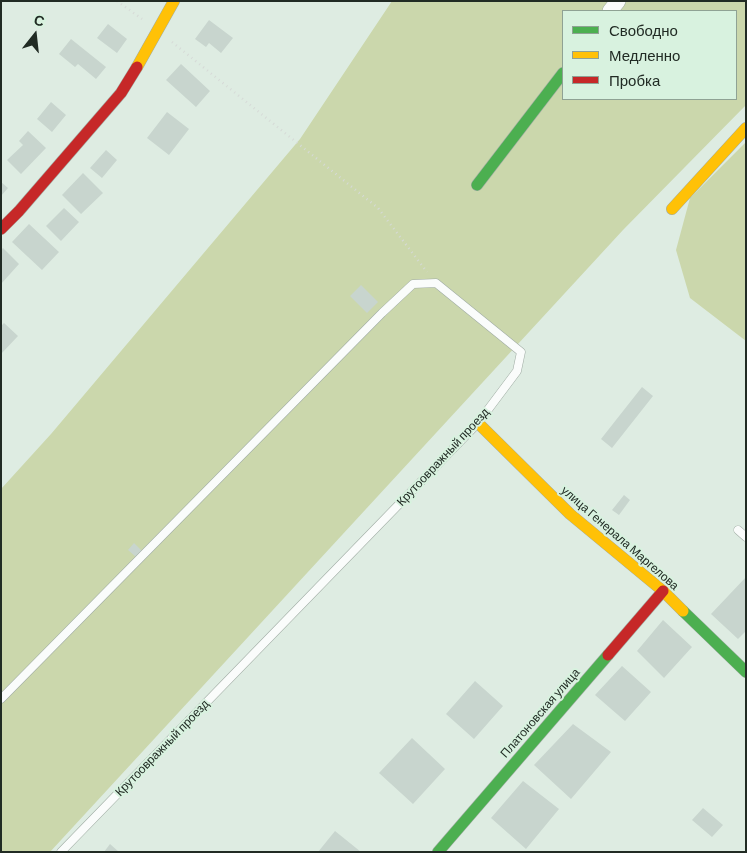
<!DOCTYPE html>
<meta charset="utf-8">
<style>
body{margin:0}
#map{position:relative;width:747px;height:853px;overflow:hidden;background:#deece2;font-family:Barlow,sans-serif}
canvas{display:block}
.frame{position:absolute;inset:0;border:2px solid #212b24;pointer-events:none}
.legend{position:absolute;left:562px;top:10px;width:175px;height:90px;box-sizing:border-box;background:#d8f2df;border:1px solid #8fa294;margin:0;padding:6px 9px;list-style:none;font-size:15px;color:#212b24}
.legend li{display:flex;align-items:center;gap:10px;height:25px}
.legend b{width:25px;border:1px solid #8fa294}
.north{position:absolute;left:10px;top:10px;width:50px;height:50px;-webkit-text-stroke:4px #d8f2df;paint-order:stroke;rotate:16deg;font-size:14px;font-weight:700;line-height:20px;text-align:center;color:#212b24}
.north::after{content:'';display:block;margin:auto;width:18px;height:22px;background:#212b24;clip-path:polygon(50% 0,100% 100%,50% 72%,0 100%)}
</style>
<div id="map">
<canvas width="747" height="853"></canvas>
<div class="frame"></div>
<ul class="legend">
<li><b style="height:6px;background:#4caf50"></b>Свободно</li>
<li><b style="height:6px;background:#ffc107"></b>Медленно</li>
<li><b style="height:6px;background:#c62828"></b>Пробка</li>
</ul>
<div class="north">С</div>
</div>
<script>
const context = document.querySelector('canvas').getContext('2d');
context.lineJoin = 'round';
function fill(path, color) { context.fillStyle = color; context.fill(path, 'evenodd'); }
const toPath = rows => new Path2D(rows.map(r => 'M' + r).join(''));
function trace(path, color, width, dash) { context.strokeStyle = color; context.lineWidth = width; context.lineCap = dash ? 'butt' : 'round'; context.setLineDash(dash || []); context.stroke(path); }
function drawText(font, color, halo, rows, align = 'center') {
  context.font = font + ' Barlow,sans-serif'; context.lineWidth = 4; context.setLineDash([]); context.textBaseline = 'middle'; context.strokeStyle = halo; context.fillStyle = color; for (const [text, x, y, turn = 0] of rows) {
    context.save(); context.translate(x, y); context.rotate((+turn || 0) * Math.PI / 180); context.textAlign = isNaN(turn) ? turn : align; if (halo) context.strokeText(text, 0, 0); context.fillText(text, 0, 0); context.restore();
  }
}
const green = toPath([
 [392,1,746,1,746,105,623,230,50,852,1,852,1,489,51,434,300,139],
 [563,11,736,11,736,99,563,99],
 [746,142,746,341,690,298,676,250,690,198]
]);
const building = toPath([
 [209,20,233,38,221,53,209,43,206,47,195,39],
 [108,24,127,39,117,53,97,38],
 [71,39,106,67,96,79,78,64,75,67,59,54],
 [181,64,210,91,196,107,166,80],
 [51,102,66,115,52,132,37,119],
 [167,112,189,129,169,155,147,138],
 [28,131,46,148,21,174,7,160,23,145,19,141],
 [106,150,117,160,102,178,90,168],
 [83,173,103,193,81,214,62,195],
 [1,182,8,188,1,196],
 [64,208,79,222,61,241,46,226],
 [29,224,59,252,42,270,12,242],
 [3,248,19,264,1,284,1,250],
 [361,285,378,302,367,313,350,296],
 [4,323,18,336,1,354,1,326],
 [642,387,653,396,612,448,601,439],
 [624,495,630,500,619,515,612,510],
 [134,543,142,551,136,557,128,550],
 [746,577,746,631,738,639,711,614],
 [663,620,692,647,664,678,637,651],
 [622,666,651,692,625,721,595,695],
 [475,681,503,706,474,739,446,714],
 [573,724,611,752,571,799,534,765],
 [412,738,445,769,413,804,379,773],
 [523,781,559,809,526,849,491,818],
 [703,808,723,825,712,837,692,820],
 [335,831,361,852,318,852],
 [110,844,119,852,104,852]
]);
const path = toPath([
 [117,1,142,19],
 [172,42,378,208,427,272]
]);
const lane = toPath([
 [738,530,746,537],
 [1,699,382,313,413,284,436,283,521,352,517,371,478,423,61,852]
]);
const street = toPath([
 [610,11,618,1]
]);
const fast = toPath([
 [477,185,563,73],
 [683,611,746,672],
 [438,852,608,655]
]);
const slow = toPath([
 [137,67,174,1],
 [672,209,746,128],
 [478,423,570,514,663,591,683,611]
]);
const jam = toPath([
 [1,229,19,211,121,93,137,67],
 [608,655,663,591]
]);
const streetNames = [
 ["Крутоовражный проезд",443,457,-47],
 ["улица Генерала Маргелова",620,538,41],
 ["Платоновская улица",540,713,-49],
 ["Крутоовражный проезд",162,748,-46]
];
fill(green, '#cbd7ac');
fill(building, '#c8d5ce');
trace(lane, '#a0aca4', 9);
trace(street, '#a0aca4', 16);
trace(fast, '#a0aca4', 12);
trace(slow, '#a0aca4', 12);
trace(jam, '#a0aca4', 12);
trace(path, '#d6dad7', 2.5, [1, 4]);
trace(lane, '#fafcfb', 8);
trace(street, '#fafcfb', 15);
trace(fast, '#4caf50', 11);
trace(slow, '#ffc107', 11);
trace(jam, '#c62828', 11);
drawText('12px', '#212b24', '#d8f2df', streetNames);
</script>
